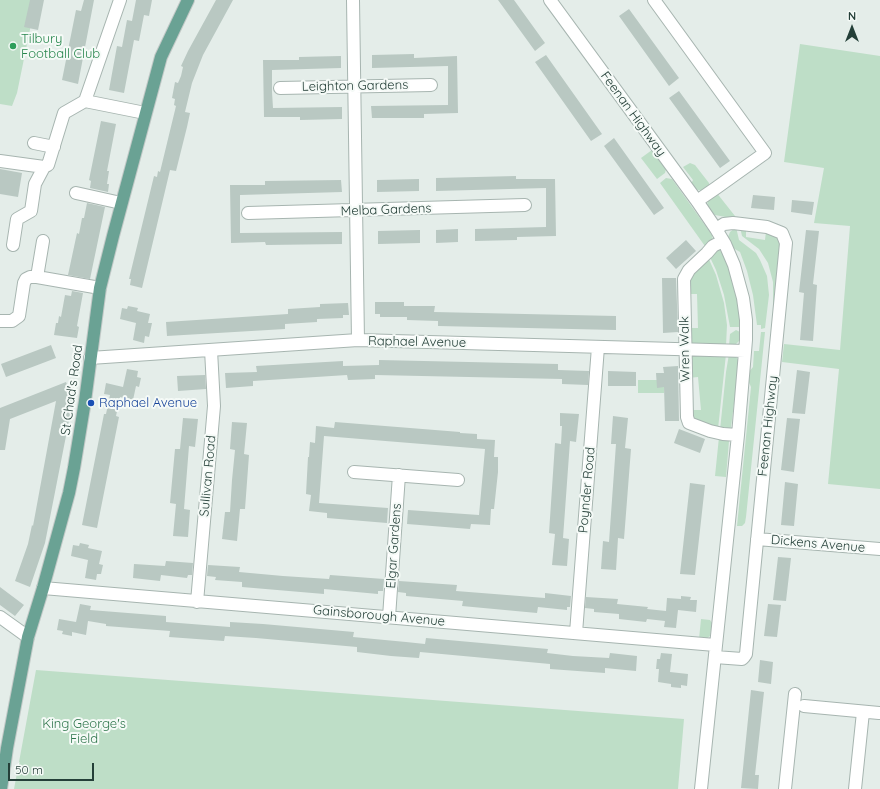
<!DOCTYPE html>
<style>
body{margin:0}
#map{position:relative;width:880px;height:789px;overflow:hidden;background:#e4ede9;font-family:Quicksand,sans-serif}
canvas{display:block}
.north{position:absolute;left:832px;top:8px;width:40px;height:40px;-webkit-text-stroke:3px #f5faf7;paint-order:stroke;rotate:0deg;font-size:11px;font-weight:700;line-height:16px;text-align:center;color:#243f38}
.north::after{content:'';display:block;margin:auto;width:14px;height:18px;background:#243f38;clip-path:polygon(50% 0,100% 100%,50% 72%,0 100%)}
.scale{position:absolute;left:8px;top:763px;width:86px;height:18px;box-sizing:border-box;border:2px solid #243f38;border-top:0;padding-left:5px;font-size:12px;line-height:14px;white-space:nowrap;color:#243f38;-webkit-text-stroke:3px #f5faf7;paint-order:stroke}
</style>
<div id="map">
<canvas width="880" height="789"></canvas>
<div class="north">N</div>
<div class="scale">50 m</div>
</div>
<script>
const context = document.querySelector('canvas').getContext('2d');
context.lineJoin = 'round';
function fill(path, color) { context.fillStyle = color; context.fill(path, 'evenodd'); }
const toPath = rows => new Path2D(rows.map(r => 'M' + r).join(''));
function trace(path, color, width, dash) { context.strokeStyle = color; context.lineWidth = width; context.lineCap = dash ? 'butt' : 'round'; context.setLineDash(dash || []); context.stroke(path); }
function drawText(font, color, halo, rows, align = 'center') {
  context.font = font + ' Quicksand,sans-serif'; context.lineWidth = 4; context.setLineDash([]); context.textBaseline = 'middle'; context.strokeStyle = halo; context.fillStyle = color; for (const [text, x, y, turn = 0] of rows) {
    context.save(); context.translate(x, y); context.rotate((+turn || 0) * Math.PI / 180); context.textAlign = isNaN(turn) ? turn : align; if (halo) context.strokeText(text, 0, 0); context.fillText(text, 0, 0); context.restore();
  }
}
const green = toPath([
 [0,0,36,0,17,93,12,106,0,104],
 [800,44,880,56,880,489,828,484,839,369,782,362,784,344,840,350,850,226,814,223,824,168,784,162],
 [652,150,666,169,665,173,657,179,641,158],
 [690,163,695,165,709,183,709,187,703,191,694,189,691,184,693,180,683,167],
 [666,178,672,179,712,235,713,241,707,249,660,183],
 [716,192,735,216,736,219,715,215,707,208,708,199],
 [736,227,739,240,756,253,760,260,767,276,769,295,765,328,761,329,761,325,757,325,753,295,747,271,740,252,733,248,730,242,728,237,730,232],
 [740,227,746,227,746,237,765,240,766,231,778,238,781,243,777,305,773,304,773,282,768,263,759,249,742,236],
 [719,249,722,253,730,271,739,305,740,327,730,327,724,295,716,270,708,253],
 [707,255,716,275,724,303,727,325,726,346,692,346,687,328,698,328,697,294,687,294,686,282],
 [736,330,740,332,739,341,734,346,729,346,730,334],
 [761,332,765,332,746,517,745,523,742,526,737,526,751,387,748,380,748,373,753,367,754,351,759,351],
 [690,354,726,354,718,429,692,421,690,410,701,410,698,377,688,378],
 [729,354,735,355,738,360,738,372,731,427,730,429,720,430,726,372],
 [638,380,657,380,657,387,664,387,664,393,638,393],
 [719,437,729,441,726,477,715,476],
 [701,619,710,620,712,623,710,636,706,639,699,639],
 [36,670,684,719,678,789,14,789]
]);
const building = toPath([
 [30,0,44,0,38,30,24,27],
 [84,0,94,0,78,84,62,80,76,10,81,11],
 [136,0,152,0,149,16,144,15,139,41,134,40,124,93,109,90,117,46,122,47,127,20,132,21],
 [216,0,233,0,203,55,192,83,185,112,190,113,187,127,176,171,170,170,142,288,130,285,131,279,129,279,154,176,157,177,158,171,160,172,176,106,174,105,175,99,172,98,175,82,178,83,181,76,183,67,181,66,188,51],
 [498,0,514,0,545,43,535,51],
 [629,9,679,78,669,86,619,16],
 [414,54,414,58,457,56,458,113,424,114,424,118,372,118,371,106,448,105,448,66,372,68,372,55],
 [546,55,602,134,591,141,535,62],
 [341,56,341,68,272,70,272,92,273,108,342,107,342,119,300,120,300,117,264,117,263,60,299,60,299,57],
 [679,91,730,161,720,168,669,98],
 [101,121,116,124,107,171,109,171,107,184,109,184,108,192,90,188,91,181,89,180],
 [614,138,664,208,654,215,604,146],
 [0,169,22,173,18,197,0,194],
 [516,176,516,179,555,179,556,236,517,237,517,240,475,241,475,229,546,227,546,188,436,191,436,178],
 [419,179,419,191,377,192,377,180],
 [341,180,342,192,240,195,240,233,342,232,342,244,266,245,265,242,231,243,230,185,265,185,265,181],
 [753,195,775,197,774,210,751,208],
 [792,200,814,202,812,215,791,212],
 [87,203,105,207,90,279,68,275,77,233,79,234,82,218,84,218],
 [458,229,458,242,436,243,436,230],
 [420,230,420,243,378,244,378,231],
 [806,230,819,231,813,284,817,285,813,341,800,340,804,293,799,292],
 [686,240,696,251,676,269,666,258],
 [662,278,676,278,678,332,663,333],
 [72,291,83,293,77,326,79,327,77,338,54,335,56,323,58,323,59,316,61,317,65,295,71,296],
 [375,302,404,302,404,306,435,306,434,312,616,316,616,330,438,326,438,321,407,320,407,317,380,317,380,314,375,314],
 [348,303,349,315,343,315,343,318,317,319,317,322,285,324,285,329,167,336,166,322,288,314,288,309,320,307,320,304],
 [128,306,138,308,137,311,150,314,148,323,152,323,149,337,145,336,144,343,133,340,136,323,120,319,122,308,127,309],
 [51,345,56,358,6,377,1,364],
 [379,360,558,364,558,370,589,371,588,385,562,384,562,379,375,375,375,379,348,380,347,375,316,377,253,381,253,386,226,388,225,373,257,372,256,366,343,361,343,366,379,365],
 [678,366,679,421,665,421,664,387,657,388,656,373,664,373,663,367],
 [127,369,138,371,137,377,141,378,139,387,136,386,133,400,120,397,116,416,119,417,97,528,82,525,104,414,106,414,110,395,104,394,106,383,123,387],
 [797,370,810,372,805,414,792,413],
 [608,371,636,372,636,386,608,386],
 [205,375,206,389,178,391,177,376],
 [66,382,73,400,66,436,45,543,30,587,15,581,28,544,32,525,33,526,56,401,10,419,5,450,0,450,0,408],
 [560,413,579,414,576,442,570,441,563,538,569,539,567,566,552,565,555,534,549,533,555,443,561,444,562,426,560,426],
 [613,416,628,418,625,448,631,449,624,539,618,538,616,570,601,569,603,541,609,542,616,444,611,444],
 [183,418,198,419,195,447,189,446,184,509,190,510,188,537,173,536,176,504,170,503,175,449,180,449],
 [787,418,800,419,794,472,781,470],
 [232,422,247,423,244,454,249,455,245,509,240,509,237,541,222,539,225,512,230,512,232,480,235,450,230,449],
 [335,422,460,432,460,433,477,434,477,439,495,440,494,457,498,457,498,472,494,509,491,509,490,525,471,524,470,529,407,524,408,510,479,515,485,449,410,443,324,436,319,503,388,508,387,523,327,518,327,513,309,511,311,495,306,494,308,457,309,457,310,442,315,443,316,426,334,428],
 [679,429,705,439,700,453,674,443],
 [785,482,798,484,794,526,781,525],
 [690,483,705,485,695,575,680,574],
 [80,543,89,545,88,548,102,551,99,564,103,565,101,574,97,574,96,580,85,578,88,560,71,556,73,545,79,546],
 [778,557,791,558,786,601,773,600],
 [166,561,193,563,192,575,188,575,187,578,161,575,160,581,133,578,134,564,165,566],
 [208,565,240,567,239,572,283,576,329,579,330,575,384,579,383,591,378,591,378,594,324,589,324,594,242,587,242,582,215,580,216,577,207,576],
 [399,581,457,585,456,591,545,598,545,593,571,596,570,607,567,607,567,610,538,607,537,613,462,606,463,601,406,596,406,593,398,592],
 [0,587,24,605,15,616,0,605],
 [681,596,691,597,690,600,697,600,696,612,678,610,676,628,664,627,665,621,647,619,646,622,619,619,619,614,594,612,594,609,585,608,586,597,618,599,617,604,648,607,647,609,666,611,667,598,681,599],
 [80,604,91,606,90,610,166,616,166,622,230,627,230,622,263,624,354,632,353,637,406,642,425,644,426,638,548,649,547,653,573,656,609,658,610,653,637,656,636,671,605,668,605,673,550,669,550,664,420,652,419,658,391,656,357,652,357,647,256,638,225,636,224,641,169,637,170,631,106,626,106,624,88,621,86,635,72,632,72,636,62,634,63,631,57,630,59,619,76,622],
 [768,604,781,605,777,637,764,636],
 [661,653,672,654,670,672,688,674,687,686,681,685,681,688,671,687,671,684,658,682,659,669,656,669,657,659,660,659],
 [760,660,773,662,771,684,758,682],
 [751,690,764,692,755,775,759,775,758,789,741,788]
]);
const minor = toPath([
 [353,0,358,340],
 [550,0,697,201,716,229,725,244,734,265,743,298,746,320,746,340,738,435,701,789],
 [654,0,765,153,716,188,697,201],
 [280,88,431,85],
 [85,101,120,0],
 [34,143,54,147],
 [0,161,44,167],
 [76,193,121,203],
 [248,213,525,205],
 [723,241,713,246,707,253,689,270,684,279,687,417,689,423,710,431,723,434,738,435],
 [13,245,17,219,31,211,35,184,44,167,48,165,64,113,85,101,145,113],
 [37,277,43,241],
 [0,321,12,321,19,316,24,283,26,279,30,277,37,277,100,288],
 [90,358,358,340,745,351],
 [354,472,458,480],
 [757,539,880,549],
 [43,588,715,645],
 [197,602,214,406,211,350],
 [0,617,28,637],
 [389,617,399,475],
 [576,633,598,347],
 [715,657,742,659,744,657,746,654,786,243,782,233,767,227,733,223,724,224,716,229],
 [804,706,879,713],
 [785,789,795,694],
 [855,789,863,712]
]);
const major = toPath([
 [1,789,7,748,28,637,43,588,69,493,74,468,85,401,100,288,113,236,161,57,188,0]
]);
const markers = [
 [13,46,4,"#2e9e5b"],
 [91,403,4,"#1a4fb4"]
];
const leisureNames = [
 ["Tilbury",21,39],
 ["Football Club",21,54]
];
const streetNames = [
 ["Leighton Gardens",355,86,-1],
 ["Feenan Highway",633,114,54],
 ["Melba Gardens",386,210,-2],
 ["Raphael Avenue",417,342,1],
 ["Wren Walk",685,349,-91],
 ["St Chad's Road",72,390,-82],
 ["Feenan Highway",768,426,-84],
 ["Sullivan Road",208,476,-85],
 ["Poynder Road",587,490,-85],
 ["Dickens Avenue",818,544,5],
 ["Elgar Gardens",394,546,-86],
 ["Gainsborough Avenue",379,616,5]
];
const transitNames = [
 ["Raphael Avenue",99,403]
];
const parkNames = [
 ["King George's",84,724],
 ["Field",84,739]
];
fill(green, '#bedec7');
fill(building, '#b9c8c2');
trace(minor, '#a7b5b0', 14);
trace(major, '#c2c9c7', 14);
trace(minor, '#fff', 12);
trace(major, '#6aa294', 12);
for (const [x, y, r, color] of markers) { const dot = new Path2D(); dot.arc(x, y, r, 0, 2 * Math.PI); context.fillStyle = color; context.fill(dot); trace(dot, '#f5faf7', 1.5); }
drawText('13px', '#27864d', '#f5faf7', leisureNames, 'left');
drawText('13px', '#243f38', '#f5faf7', streetNames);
drawText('13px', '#164399', '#f5faf7', transitNames, 'left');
drawText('13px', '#2e754b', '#f5faf7', parkNames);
</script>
